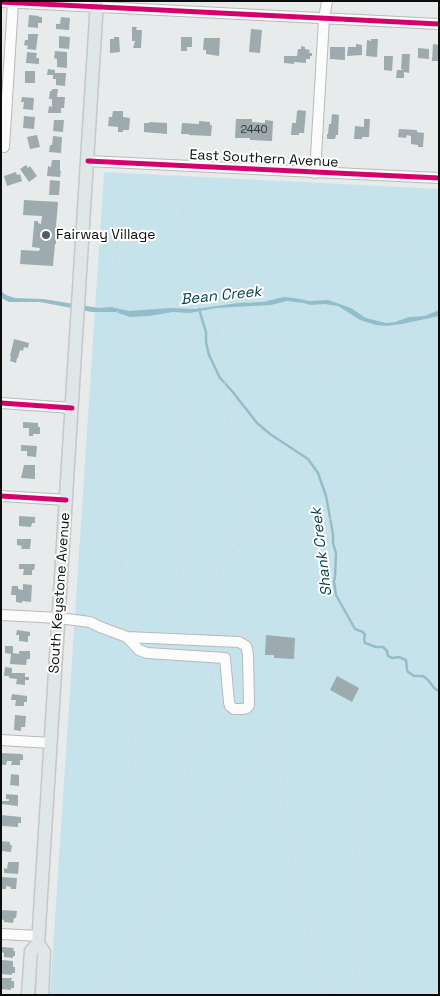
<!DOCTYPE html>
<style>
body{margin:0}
#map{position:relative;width:440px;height:996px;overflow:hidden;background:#e8ebec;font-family:"Space Grotesk",sans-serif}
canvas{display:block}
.frame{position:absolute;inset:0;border:2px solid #0b0d0d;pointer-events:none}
</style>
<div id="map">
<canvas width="440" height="996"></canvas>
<div class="frame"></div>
</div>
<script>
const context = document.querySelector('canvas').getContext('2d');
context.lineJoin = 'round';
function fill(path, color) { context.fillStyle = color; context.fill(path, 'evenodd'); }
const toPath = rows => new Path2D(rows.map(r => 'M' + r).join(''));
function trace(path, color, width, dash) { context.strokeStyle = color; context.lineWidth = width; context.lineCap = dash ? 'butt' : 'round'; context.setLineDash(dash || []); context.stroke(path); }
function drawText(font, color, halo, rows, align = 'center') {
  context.font = font + ' "Space Grotesk",sans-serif'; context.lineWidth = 4; context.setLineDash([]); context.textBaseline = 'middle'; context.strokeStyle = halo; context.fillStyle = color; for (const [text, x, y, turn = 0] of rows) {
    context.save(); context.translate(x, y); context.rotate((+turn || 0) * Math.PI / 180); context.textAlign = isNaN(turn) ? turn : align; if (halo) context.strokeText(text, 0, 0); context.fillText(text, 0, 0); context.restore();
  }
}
const green = toPath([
 [104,172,439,189,439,995,50,995]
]);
const water = toPath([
 [1,291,6,295,15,298,43,299,99,308,111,307,129,311,170,308,196,309,238,303,263,302,284,297,294,298,310,301,328,300,351,308,366,318,386,323,395,322,409,317,425,316,439,310,439,316,402,324,386,326,376,325,360,320,338,306,324,304,311,305,303,303,287,301,271,305,216,308,190,313,173,312,149,316,130,317,115,312,92,312,40,302,9,302,1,298]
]);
const stream = toPath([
 [199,309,206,332,206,342,209,355,220,378,232,391,257,423,270,434,308,459,318,473,326,496,333,534,333,543,336,553,335,576,334,582,336,595,355,629,363,632,365,635,364,639,365,643,376,647,383,647,387,651,388,656,392,658,399,657,406,660,407,670,408,672,414,676,423,676,428,680,435,689,439,691]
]);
const building = toPath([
 [29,15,39,16,39,17,42,17,42,23,38,23,38,28,28,27],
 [61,17,70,18,69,30,56,29,56,24,60,24],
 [132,27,137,27,136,30,142,30,141,48,133,48,135,41,132,41],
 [251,29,262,30,260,53,249,52],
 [28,34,38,34,36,50,27,49,28,46,24,45,25,40,28,40],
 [59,36,70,37,69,49,59,48],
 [114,37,119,37,120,52,110,53,110,39,114,39],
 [181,37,192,37,192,47,187,47,187,51,181,51],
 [204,38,220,38,219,56,206,54,206,50,203,50],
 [371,39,378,39,377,57,366,56,367,40,371,41],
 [356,44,362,45,362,55,347,56,348,47,356,47],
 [433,44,439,45,439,61,432,61],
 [301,46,305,47,305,49,310,50,309,53,312,53,312,56,310,56,310,59,306,59,306,63,294,62,294,64,284,63,284,56,297,56,298,49,301,49],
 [330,47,345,47,345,60,330,59],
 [418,48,429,49,429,59,418,58],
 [55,51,67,52,67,68,57,67,57,59,54,58],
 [27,52,37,53,36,58,39,58,39,64,26,63],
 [402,54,410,54,409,73,404,72,404,78,396,78,397,70,404,70,401,69],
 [384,56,393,56,392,71,384,70],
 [48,69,55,70,55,73,66,73,65,86,56,85,56,79,53,79,53,75,47,75],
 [25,71,35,71,35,83,25,83],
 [52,89,58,89,57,97,65,97,64,108,61,108,61,113,48,113,49,106,52,107,52,99,49,99,50,91,52,91],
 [22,97,34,98,33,110,23,109,24,102,21,102],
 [299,110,306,111,304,133,299,133,299,135,291,135,292,123,296,123,297,111],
 [113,111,123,111,123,117,130,118,129,130,123,130,123,132,118,132,118,127,108,126,109,117,112,117],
 [332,114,339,115,338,135,336,135,335,139,327,139,327,134,328,134,329,124,331,124],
 [24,116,35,117,34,129,23,128],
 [236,119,252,119,252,122,265,123,265,120,273,121,272,141,250,140,250,138,235,138],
 [364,119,370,119,369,137,362,137,362,139,354,139,355,126,364,127],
 [54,120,64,120,63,132,53,131],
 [199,121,210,122,210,125,212,125,211,136,189,135,189,134,181,134,182,123,199,124],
 [149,122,167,123,167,134,144,132,144,123,149,123],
 [399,129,417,130,417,132,424,133,423,147,418,147,418,145,411,144,411,136,407,135,406,138,398,137],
 [37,135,40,147,30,149,27,137],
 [53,136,62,137,61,153,49,152,50,145,52,145],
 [52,160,60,160,60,171,61,171,60,177,47,176,48,166,51,167],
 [26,165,28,168,30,166,37,176,29,182,20,169],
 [16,172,17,175,20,174,22,181,7,186,4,176],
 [50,180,60,181,59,195,49,195],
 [24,200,58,202,56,226,56,230,60,230,59,240,56,240,56,244,55,244,53,266,20,264,21,250,39,251,40,248,32,247,34,225,34,221,38,221,38,223,41,224,42,216,23,215],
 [14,339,29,343,28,348,24,347,23,351,20,350,18,358,17,358,16,363,10,361,11,357,10,356],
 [23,422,38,423,38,427,40,427,40,434,33,434,33,436,29,436,29,428,23,428],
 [21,445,37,446,36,457,27,456,27,451,21,451],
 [24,465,35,465,35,479,21,478],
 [19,516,35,517,35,523,32,523,31,527,19,526],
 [17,539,31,539,30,549,21,549,22,546,17,545],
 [19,564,35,564,34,570,32,570,32,575,23,575,24,569,19,569],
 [23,584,32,585,31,602,22,601,22,603,16,602,16,595,11,595,12,586,18,586,18,589,23,590],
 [17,630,30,632,30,636,28,636,28,642,19,641,19,635,16,635],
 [266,635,295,638,294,659,274,658,274,655,265,655],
 [5,646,13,646,13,653,19,654,19,651,30,651,30,659,27,659,26,665,10,664,11,654,5,653],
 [5,667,12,668,12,673,25,673,25,677,29,677,29,680,25,680,25,685,16,684,17,679,9,678,9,676,4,676],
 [337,676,359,688,352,702,330,690],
 [12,694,27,696,27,702,24,702,24,706,15,706,16,700,11,700],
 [15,715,26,716,25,727,21,727,21,731,14,730],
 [1,753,21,754,23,755,23,760,20,760,20,765,11,765,12,761,7,761,6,765,1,765],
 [11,774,19,775,19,786,10,785],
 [6,794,18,795,18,806,1,804,1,801,9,801,9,799,6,799],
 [1,815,21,817,21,823,18,823,18,827,2,826],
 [1,841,10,842,10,845,12,845,11,852,1,851],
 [8,862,19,862,18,874,4,873,4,868,7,869],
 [1,877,17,878,16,889,11,889,11,887,6,886,6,889,1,889],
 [1,910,17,911,16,918,14,918,13,923,4,922,4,920,1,919],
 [2,947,14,948,13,951,15,951,15,956,13,956,13,958,4,957,4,953,1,952],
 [2,960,13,961,13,967,15,967,15,973,12,973,12,975,2,974],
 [2,978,12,978,11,981,14,981,14,988,11,988,11,990,1,989]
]);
const path = toPath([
 [173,175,188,232,200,258,209,285,223,367,232,467,237,492,244,510,243,527,237,546,223,563,220,570,218,582,223,620,223,632],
 [200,254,223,251,284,252,313,246,329,247,337,251,366,250,393,252,417,256,428,260,439,266],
 [215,317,326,370,334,375,332,363,342,362,373,363,398,360,439,350],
 [238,545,255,540,303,529,350,512,373,482,383,473,439,449],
 [128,627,130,607,121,564,120,550,99,504,96,456,92,441,94,405,98,383,102,357,104,352,124,347,131,347,142,350,147,348,144,344,119,325,117,319,118,306,120,297,115,280,118,219,121,207,127,191,136,182,143,179,149,178,156,180,164,187,175,199,182,212],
 [170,630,179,584,179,576,189,521,193,454,187,411,182,403,173,395,168,386,166,378,165,371,168,366,213,313],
 [270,744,283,770,285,812,297,891,318,966,321,995],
 [180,849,184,818,190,750,194,733,208,710,213,680,212,668],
 [54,950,61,929,110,848,115,830,120,799,132,767,132,747,129,710,129,701,134,683,134,667,131,655],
 [104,995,145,931,160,902,180,849,208,821,258,765,269,745,275,726,287,684,287,668,321,645,323,637,329,632,340,629,354,618,374,612,439,582],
 [360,995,356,974,354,932,354,884,358,832,370,792,393,742,407,720,414,717,421,718,427,722,436,731,439,740]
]);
const minor = toPath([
 [1,2,439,24],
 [4,147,13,3],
 [88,161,439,178],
 [315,173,324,19,327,1],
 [1,403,72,408],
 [1,496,66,500],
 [1,615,59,618,90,622,100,627,127,637,239,642,246,646,248,654,249,705,247,708,242,709,234,709,230,706,229,702,225,658,147,653,139,650,127,637],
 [1,740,51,743],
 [1,934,39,936]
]);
const major = toPath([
 [28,995,31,951,38,944],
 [42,995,44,952,38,944,97,1]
]);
const cycleway = toPath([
 [1,2,439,24],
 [88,161,439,178],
 [1,403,72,408],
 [1,496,66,500]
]);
const markers = [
 [46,235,5,"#585b5b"]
];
const numberNames = [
 ["2440",254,130]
];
const streetNames = [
 ["East Southern Avenue",264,159,3],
 ["South Keystone Avenue",60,593,-86]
];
const poiNames = [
 ["Fairway Village",56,235]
];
const waterNames = [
 ["Bean Creek",221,296,-6],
 ["Shank Creek",322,552,-97]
];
fill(green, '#c6e3eb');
fill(water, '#93bec9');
trace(stream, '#93bec9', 2.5);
fill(building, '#9daaae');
trace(minor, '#b7b9b9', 12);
trace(major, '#c6c7c7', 15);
trace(path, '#d5d6d6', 1, [2.5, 2.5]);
trace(minor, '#fcfcfc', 10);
trace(major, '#e0e7e9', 12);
trace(cycleway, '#d6006c', 5);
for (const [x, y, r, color] of markers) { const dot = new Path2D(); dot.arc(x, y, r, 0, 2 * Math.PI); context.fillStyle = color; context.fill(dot); trace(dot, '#fff', 2); }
drawText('11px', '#303435', null, numberNames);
drawText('14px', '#0b0d0d', '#fff', streetNames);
drawText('14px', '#0b0d0d', '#fff', poiNames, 'left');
drawText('italic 15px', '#09414d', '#fff', waterNames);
</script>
